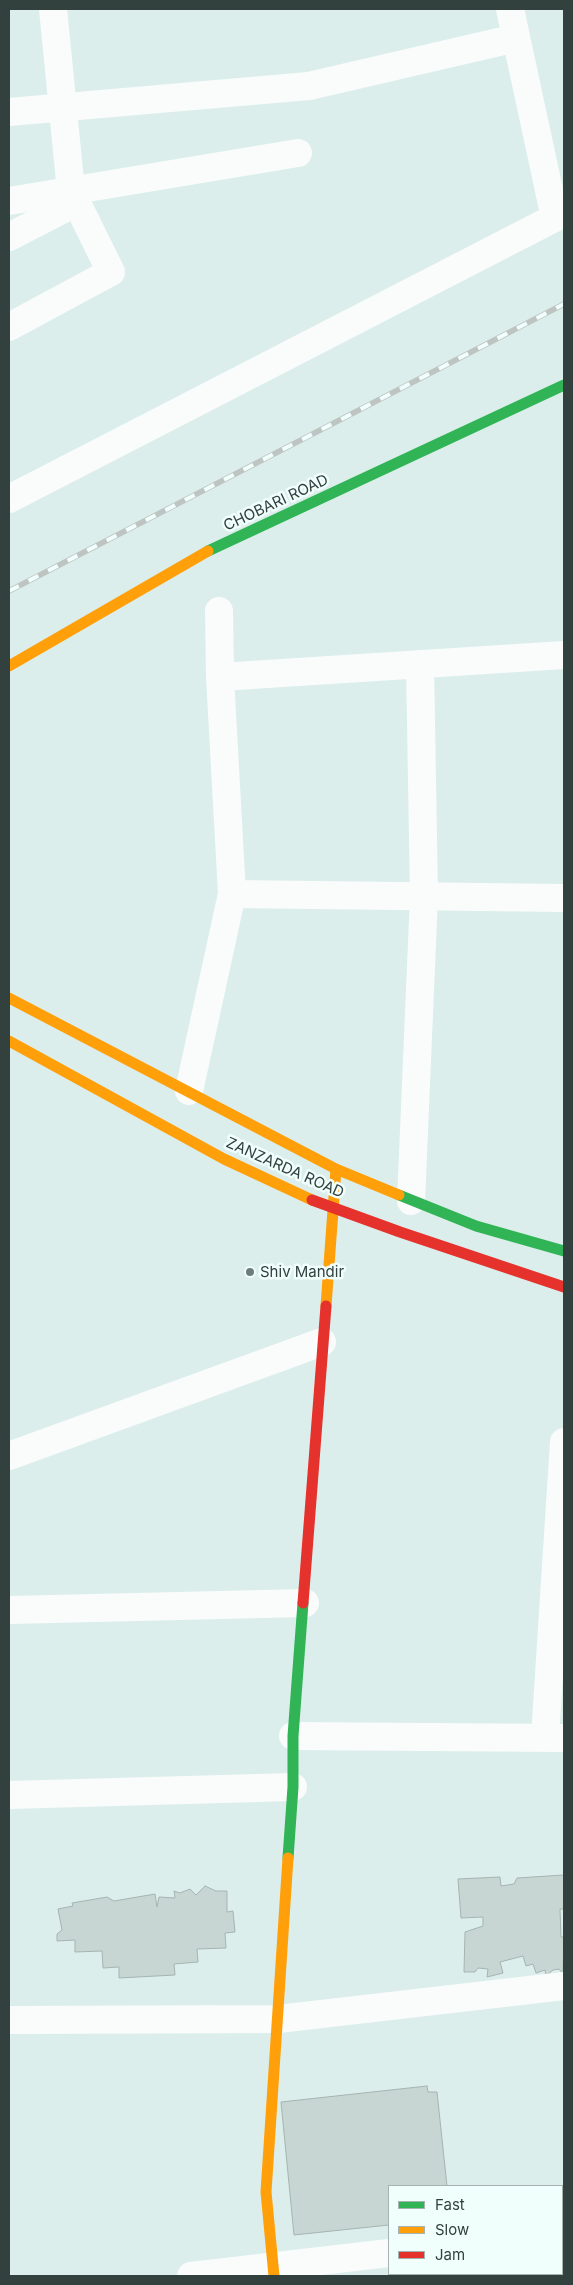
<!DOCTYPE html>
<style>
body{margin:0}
#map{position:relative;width:573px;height:2285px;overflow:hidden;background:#dbeeeb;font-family:Inter,sans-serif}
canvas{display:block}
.frame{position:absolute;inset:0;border:10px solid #32403e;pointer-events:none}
.legend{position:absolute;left:388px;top:2185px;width:175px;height:90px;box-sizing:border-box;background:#f0fefc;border:1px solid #a4b2b0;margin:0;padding:6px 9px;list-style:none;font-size:15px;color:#32403e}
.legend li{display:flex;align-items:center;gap:10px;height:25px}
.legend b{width:25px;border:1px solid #a4b2b0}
</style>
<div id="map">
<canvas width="573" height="2285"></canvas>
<div class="frame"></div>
<ul class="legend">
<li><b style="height:6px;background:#30b455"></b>Fast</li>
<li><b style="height:6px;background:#ff9f0a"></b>Slow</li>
<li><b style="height:6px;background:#e5322d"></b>Jam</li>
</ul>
</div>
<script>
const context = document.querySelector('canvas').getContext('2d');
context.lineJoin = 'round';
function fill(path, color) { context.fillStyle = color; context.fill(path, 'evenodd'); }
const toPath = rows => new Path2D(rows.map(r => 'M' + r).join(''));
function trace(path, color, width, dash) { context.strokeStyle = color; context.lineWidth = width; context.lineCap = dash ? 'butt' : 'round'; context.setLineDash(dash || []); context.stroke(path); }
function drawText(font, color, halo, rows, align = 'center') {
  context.font = font + ' Inter,sans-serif'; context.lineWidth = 5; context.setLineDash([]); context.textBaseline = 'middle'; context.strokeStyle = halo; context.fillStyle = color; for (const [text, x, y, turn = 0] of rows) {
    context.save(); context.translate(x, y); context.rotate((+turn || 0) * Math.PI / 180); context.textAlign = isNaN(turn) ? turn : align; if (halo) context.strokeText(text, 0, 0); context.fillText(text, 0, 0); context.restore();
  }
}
const building = toPath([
 [564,1875,564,1909,560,1909,561,1937,564,1937,563,1974,559,1969,553,1970,546,1976,545,1970,536,1973,533,1964,526,1966,523,1956,500,1962,503,1973,487,1977,488,1969,478,1968,475,1972,464,1972,465,1932,483,1926,483,1917,461,1918,458,1879,500,1877,501,1886,514,1884,517,1878,564,1875],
 [205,1886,216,1891,227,1891,227,1912,233,1911,235,1932,225,1933,226,1948,197,1949,198,1962,174,1964,175,1975,119,1978,119,1967,103,1968,102,1951,75,1952,75,1940,57,1941,57,1934,62,1930,58,1909,73,1906,72,1903,107,1897,114,1901,155,1894,157,1907,159,1897,175,1898,174,1891,180,1893,190,1889,196,1895,205,1886],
 [427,2086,428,2092,437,2092,447,2186,389,2186,389,2225,294,2235,281,2102,427,2086]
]);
const street = toPath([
 [510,9,555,218],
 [9,112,309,86,516,38],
 [9,201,298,153],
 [9,237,77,202],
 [9,327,111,272,71,191,53,9],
 [9,499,564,213],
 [220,677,564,655],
 [232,894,564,898],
 [189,1091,232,894,220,677,219,611],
 [411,1201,424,896,420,664],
 [9,1456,322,1342],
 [9,1610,305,1603],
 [293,1736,564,1738],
 [545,1737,564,1442],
 [9,1795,293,1787],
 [9,2020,278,2019,564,1986],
 [562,2232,564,2232],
 [191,2276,389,2253]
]);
const fast = toPath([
 [208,551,564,385],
 [399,1195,476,1226,564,1251],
 [288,1858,293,1787,293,1736,303,1603]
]);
const slow = toPath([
 [9,666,208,551],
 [9,998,336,1169,399,1195],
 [9,1041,224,1159,312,1200],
 [326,1306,336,1169],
 [274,2276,266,2192,288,1858]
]);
const jam = toPath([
 [312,1200,400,1232,564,1287],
 [303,1603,326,1306]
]);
const rail = toPath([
 [9,591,564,304]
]);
const markers = [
 [250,1272,5,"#6d7d7b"]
];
const streetNames = [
 ["CHOBARI ROAD",276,503,-25],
 ["ZANZARDA ROAD",285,1168,24]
];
const poiNames = [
 ["Shiv Mandir",260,1272]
];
fill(building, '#c7d6d3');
trace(building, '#a5b4b1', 1);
trace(street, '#fafcfc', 28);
trace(fast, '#30b455', 11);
trace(slow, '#ff9f0a', 11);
trace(jam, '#e5322d', 11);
trace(rail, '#bec4c2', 5.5);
trace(rail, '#f0fefc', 4, [11]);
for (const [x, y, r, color] of markers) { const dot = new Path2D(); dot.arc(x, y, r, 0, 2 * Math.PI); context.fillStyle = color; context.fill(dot); trace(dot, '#f0fefc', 2); }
drawText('15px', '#32403e', '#f0fefc', streetNames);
drawText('15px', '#32403e', '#f0fefc', poiNames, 'left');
</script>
